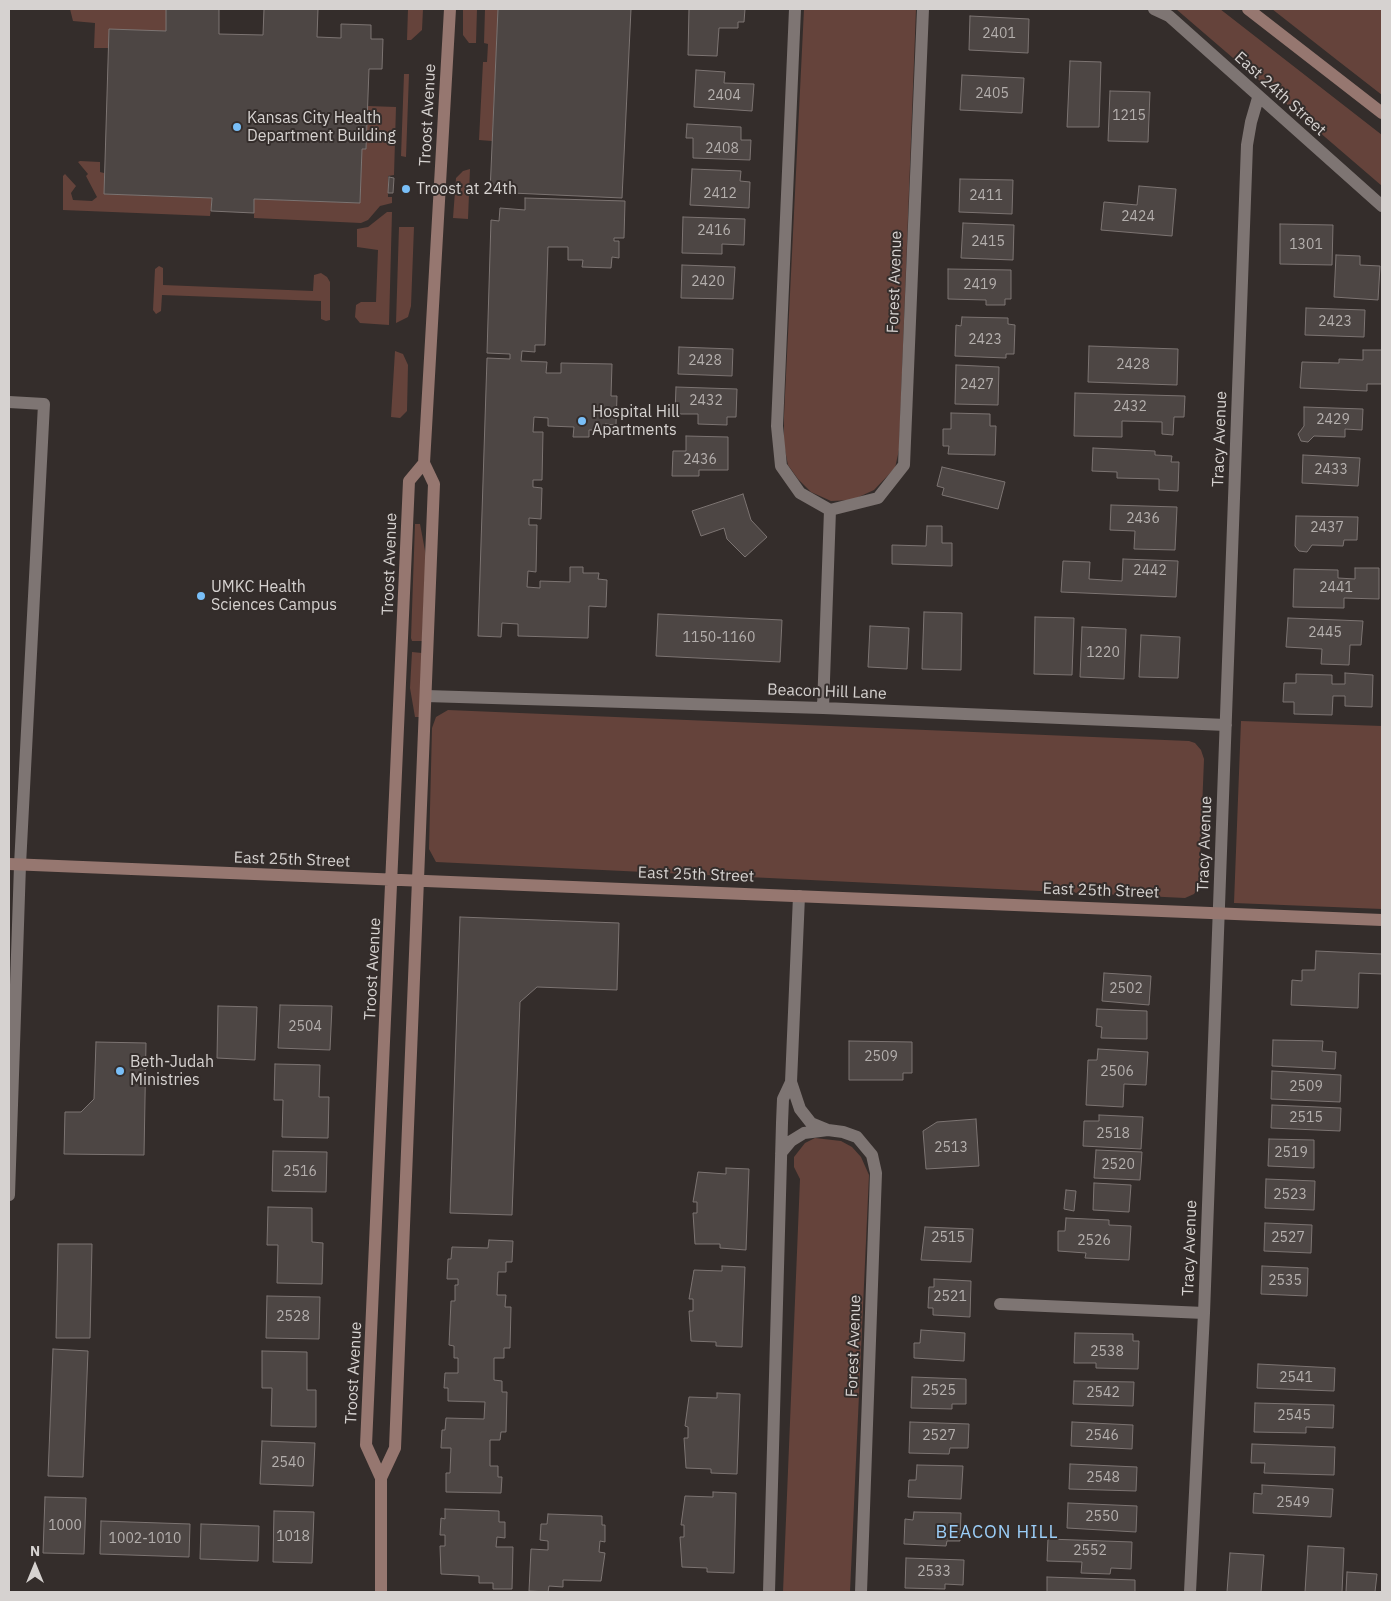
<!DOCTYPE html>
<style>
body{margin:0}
#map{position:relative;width:1391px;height:1601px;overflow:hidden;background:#342d2b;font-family:"IBM Plex Sans",sans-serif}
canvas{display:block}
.frame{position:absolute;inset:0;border:10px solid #d6d2d0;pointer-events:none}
.north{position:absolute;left:10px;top:1541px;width:50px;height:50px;-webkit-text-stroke:4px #342d2b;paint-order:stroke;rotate:0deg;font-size:14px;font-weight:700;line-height:20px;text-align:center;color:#d6d2d0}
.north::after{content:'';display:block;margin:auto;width:18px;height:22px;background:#d6d2d0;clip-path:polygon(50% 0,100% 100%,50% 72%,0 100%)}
</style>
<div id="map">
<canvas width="1391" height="1601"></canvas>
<div class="frame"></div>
<div class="north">N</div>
</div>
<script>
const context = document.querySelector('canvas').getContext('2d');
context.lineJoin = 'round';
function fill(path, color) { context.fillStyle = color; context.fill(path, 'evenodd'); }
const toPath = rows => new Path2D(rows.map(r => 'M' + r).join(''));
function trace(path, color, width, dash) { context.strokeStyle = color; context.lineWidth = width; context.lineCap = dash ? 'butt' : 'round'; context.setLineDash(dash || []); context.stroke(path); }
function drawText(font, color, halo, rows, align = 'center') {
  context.font = font + ' "IBM Plex Sans",sans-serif'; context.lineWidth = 4; context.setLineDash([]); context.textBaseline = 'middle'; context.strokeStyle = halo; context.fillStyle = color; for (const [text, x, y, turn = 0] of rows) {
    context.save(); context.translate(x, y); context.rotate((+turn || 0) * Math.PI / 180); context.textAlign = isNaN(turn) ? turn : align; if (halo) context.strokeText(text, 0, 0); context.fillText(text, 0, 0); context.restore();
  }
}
const green = toPath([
 [70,9,166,9,166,31,109,48,94,48,95,23,73,21],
 [408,9,423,9,422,30,411,40,407,40],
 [463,9,477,9,476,43,469,43,463,35],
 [485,9,498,9,492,141,479,140,483,62,487,62,488,44,484,43],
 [804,9,916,9,899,450,895,468,874,490,852,500,831,501,811,492,798,479,788,465,784,445,784,416],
 [1176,9,1220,9,1382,135,1382,186],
 [1272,9,1382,9,1382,95,1337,60],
 [404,74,409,74,406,157,401,156],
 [368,106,396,107,394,175,388,176,388,197,392,197,392,203,380,206,368,220,361,223,254,218,254,199,360,203,362,149,366,149],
 [80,161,100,162,100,172,104,173,104,194,212,198,210,216,63,210,63,176,65,174,76,186,71,193,73,200,92,201,97,197,86,176,88,174,78,162],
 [470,169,468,219,453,218,456,178,463,171],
 [387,212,392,212,389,325,360,323,355,317,356,305,361,302,376,302,378,250,357,247,357,229,368,227],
 [399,227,414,227,411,306,408,317,396,323],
 [159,266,163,268,163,285,313,291,314,275,321,273,327,277,330,282,330,320,326,321,321,319,321,301,162,295,161,311,156,314,153,310,155,269],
 [395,351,403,354,408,365,407,411,400,418,391,417],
 [415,524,420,524,426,556,422,641,412,641,411,638],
 [412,652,422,653,420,717,415,717,410,688],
 [448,710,1189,741,1195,743,1201,750,1204,759,1199,886,1194,894,1185,898,436,862,429,849,432,728,436,717],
 [1241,721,1382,726,1382,909,1234,903],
 [815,1138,841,1141,852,1147,861,1157,869,1175,850,1592,783,1592,800,1179,794,1167,794,1157,805,1143]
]);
const building = toPath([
 [166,9,219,9,219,34,263,35,264,9,318,9,317,37,341,38,341,24,371,25,371,39,383,39,382,69,369,69,366,149,362,149,360,203,254,199,254,213,211,211,212,198,104,194,109,29,166,31,166,9],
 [498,9,631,9,622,198,490,192,498,9],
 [689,9,745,9,744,22,738,22,738,28,719,28,717,56,688,55,689,9],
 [970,16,1029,19,1028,53,969,50,970,16],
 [1070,61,1101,62,1099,127,1067,127,1070,61],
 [696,70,725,72,724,83,754,84,752,111,694,107,696,70],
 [962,75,1024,78,1022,113,960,110,962,75],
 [1110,91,1150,92,1148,142,1108,141,1110,91],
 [687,124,741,127,741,140,751,140,750,160,693,158,693,138,686,138,687,124],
 [692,169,741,171,740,181,750,182,749,208,690,205,692,169],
 [389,177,394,178,393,193,388,193,389,177],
 [960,179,1013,180,1012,214,959,212,960,179],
 [1139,186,1176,189,1172,236,1101,230,1104,202,1137,205,1139,186],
 [525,198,625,201,624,238,614,238,614,241,619,241,619,258,612,257,611,268,582,267,583,260,568,260,568,247,548,247,545,345,535,345,535,352,522,351,521,361,547,362,546,373,561,373,561,363,612,364,611,396,617,396,616,425,605,424,605,430,589,430,589,437,573,437,574,427,548,426,548,418,534,417,533,432,543,432,542,480,533,480,533,487,542,488,541,519,529,518,529,525,537,525,536,572,528,571,527,587,540,588,540,581,570,582,570,567,583,567,583,573,599,573,598,579,607,580,606,607,589,606,588,638,518,636,518,624,502,623,501,637,478,636,487,358,510,359,510,354,487,353,491,220,499,221,500,208,525,210,525,198],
 [683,217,745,219,744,245,722,244,722,254,682,253,683,217],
 [963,223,1014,225,1013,260,961,258,963,223],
 [1280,224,1333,225,1332,265,1280,264,1280,224],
 [1336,255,1360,256,1360,265,1380,266,1378,300,1334,297,1336,255],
 [682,265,735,267,733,299,681,298,682,265],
 [948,269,1011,270,1011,299,1005,299,1005,305,986,305,986,300,948,299,948,269],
 [1306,308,1365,310,1364,337,1305,335,1306,308],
 [962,317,1008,318,1008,324,1015,325,1014,354,1006,354,1006,358,955,356,956,325,961,326,962,317],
 [1089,346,1178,349,1177,385,1088,382,1089,346],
 [679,347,733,349,732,376,678,374,679,347],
 [1363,350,1382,350,1382,384,1367,384,1367,391,1300,388,1302,362,1339,363,1339,359,1363,360,1363,350],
 [956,365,999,367,998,405,955,404,956,365],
 [676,387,737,389,736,417,727,417,727,425,698,424,698,414,675,414,676,387],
 [1075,393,1185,396,1184,417,1174,417,1173,435,1162,434,1162,422,1122,421,1122,437,1074,436,1075,393],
 [1304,407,1363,409,1362,430,1345,429,1345,437,1314,436,1308,442,1301,441,1298,434,1304,426,1304,407],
 [951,413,990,414,990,426,996,426,995,455,948,454,949,446,943,446,943,429,951,429,951,413],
 [686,436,728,437,728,470,699,470,699,476,672,476,673,451,686,451,686,436],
 [1093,448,1155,451,1155,455,1172,456,1171,462,1179,462,1178,491,1159,490,1159,479,1117,478,1117,472,1092,471,1093,448],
 [1303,455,1360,458,1358,486,1302,483,1303,455],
 [942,467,1005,482,998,509,942,495,944,488,937,486,942,467],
 [743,494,751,520,767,537,745,557,727,539,724,528,701,536,692,511,743,494],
 [1111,505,1177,507,1175,550,1134,549,1135,531,1110,530,1111,505],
 [1296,516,1358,517,1357,540,1344,540,1343,546,1312,545,1307,552,1299,551,1295,546,1296,516],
 [927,526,942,526,942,543,952,543,952,566,892,564,892,545,926,546,927,526],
 [1123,559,1178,561,1176,597,1061,592,1063,561,1090,562,1089,579,1122,581,1123,559],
 [1355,568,1379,568,1379,599,1344,598,1344,608,1293,607,1294,569,1338,570,1338,578,1355,579,1355,568],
 [924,612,962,613,961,670,922,669,924,612],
 [658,614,782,620,780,662,656,656,658,614],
 [1035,617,1074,618,1072,675,1034,674,1035,617],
 [1288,618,1363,621,1361,645,1350,645,1349,665,1321,664,1322,649,1286,647,1288,618],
 [870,626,909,628,907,669,868,667,870,626],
 [1082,627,1126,629,1124,679,1080,677,1082,627],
 [1141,635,1180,637,1178,678,1139,677,1141,635],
 [1345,673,1373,675,1372,707,1345,706,1345,696,1333,696,1332,715,1294,714,1294,702,1283,702,1284,683,1296,683,1296,674,1332,675,1332,684,1345,684,1345,673],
 [460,917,619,923,617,990,537,987,520,1002,512,1215,450,1213,460,917],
 [1316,951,1382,954,1382,974,1359,973,1358,1008,1291,1005,1292,980,1302,981,1302,970,1315,970,1316,951],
 [1104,973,1151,976,1149,1005,1102,1001,1104,973],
 [280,1005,332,1006,330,1050,278,1048,280,1005],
 [218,1006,257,1007,255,1060,217,1058,218,1006],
 [1097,1009,1147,1011,1147,1039,1101,1038,1102,1027,1096,1026,1097,1009],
 [1273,1040,1323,1041,1322,1051,1336,1052,1335,1069,1272,1066,1273,1040],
 [849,1041,912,1042,912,1073,903,1073,903,1080,849,1080,849,1041],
 [96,1042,146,1043,144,1155,64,1154,65,1112,81,1112,94,1099,96,1042],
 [1098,1049,1148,1052,1146,1085,1124,1084,1123,1107,1086,1105,1088,1060,1097,1060,1098,1049],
 [275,1064,320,1065,319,1097,329,1097,328,1138,282,1137,283,1100,274,1100,275,1064],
 [1272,1071,1341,1075,1340,1102,1271,1099,1272,1071],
 [1272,1105,1341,1108,1340,1131,1271,1128,1272,1105],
 [1099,1115,1143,1117,1141,1149,1083,1146,1084,1121,1099,1121,1099,1115],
 [976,1119,979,1166,926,1169,923,1131,937,1122,976,1119],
 [1269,1139,1314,1140,1314,1168,1268,1166,1269,1139],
 [1096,1150,1142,1152,1140,1180,1094,1178,1096,1150],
 [273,1151,327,1152,326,1192,272,1191,273,1151],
 [726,1168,749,1169,746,1250,720,1248,720,1244,695,1244,693,1213,697,1213,697,1202,693,1202,698,1172,726,1174,726,1168],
 [1266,1179,1315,1181,1314,1210,1265,1208,1266,1179],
 [1094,1183,1131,1185,1129,1212,1093,1210,1094,1183],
 [1066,1190,1076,1191,1074,1211,1064,1209,1066,1190],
 [268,1207,312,1208,312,1242,323,1243,322,1284,277,1283,278,1245,267,1245,268,1207],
 [1066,1218,1109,1220,1109,1225,1131,1226,1129,1260,1085,1258,1086,1253,1058,1251,1058,1231,1065,1231,1066,1218],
 [1265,1223,1312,1225,1311,1253,1264,1251,1265,1223],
 [925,1227,973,1229,971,1262,921,1260,925,1227],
 [489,1240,513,1241,512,1262,506,1262,506,1272,498,1272,497,1295,506,1295,505,1307,511,1307,510,1348,504,1348,504,1358,494,1358,494,1380,502,1381,502,1392,507,1392,506,1432,501,1432,500,1440,490,1440,490,1466,498,1466,498,1477,502,1477,501,1493,446,1492,446,1473,450,1473,451,1448,441,1448,442,1430,445,1430,446,1418,484,1419,485,1402,448,1401,448,1388,444,1388,445,1373,458,1373,458,1358,454,1358,454,1346,449,1345,451,1301,455,1301,455,1285,458,1285,458,1279,447,1279,448,1259,451,1259,452,1247,488,1248,489,1240],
 [58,1244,92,1244,90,1338,56,1338,58,1244],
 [722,1266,745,1267,742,1347,716,1346,716,1342,691,1341,689,1311,693,1311,693,1299,689,1299,694,1270,722,1271,722,1266],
 [1262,1266,1308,1268,1307,1296,1261,1294,1262,1266],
 [934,1279,971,1281,970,1317,933,1315,933,1308,928,1308,929,1287,934,1287,934,1279],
 [267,1296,320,1297,319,1339,266,1338,267,1296],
 [921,1330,965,1333,964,1361,914,1358,914,1343,920,1343,921,1330],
 [1075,1333,1133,1334,1133,1341,1139,1341,1138,1369,1096,1368,1096,1363,1074,1363,1075,1333],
 [53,1349,88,1351,83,1477,48,1476,53,1349],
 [262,1351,307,1352,307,1390,316,1390,316,1427,271,1426,272,1388,262,1388,262,1351],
 [1258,1364,1335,1368,1334,1391,1257,1388,1258,1364],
 [912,1377,966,1379,966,1404,952,1404,952,1409,911,1408,912,1377],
 [1074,1381,1134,1382,1133,1406,1073,1404,1074,1381],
 [717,1393,740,1394,737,1474,711,1473,711,1469,686,1468,684,1438,688,1438,688,1427,685,1426,689,1397,717,1398,717,1393],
 [1255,1403,1334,1405,1333,1428,1306,1427,1306,1433,1254,1432,1255,1403],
 [910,1422,969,1424,968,1448,950,1448,949,1454,909,1453,910,1422],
 [1072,1422,1133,1425,1132,1449,1071,1446,1072,1422],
 [262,1441,315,1443,313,1486,260,1484,262,1441],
 [1252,1444,1335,1447,1334,1475,1264,1473,1265,1463,1251,1463,1252,1444],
 [1070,1464,1137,1467,1136,1491,1069,1489,1070,1464],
 [917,1465,963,1466,961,1499,908,1497,909,1480,916,1480,917,1465],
 [1262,1485,1333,1489,1331,1517,1253,1513,1254,1493,1262,1494,1262,1485],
 [713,1492,736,1493,734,1573,707,1572,707,1568,682,1567,680,1537,684,1537,684,1525,681,1525,685,1496,713,1497,713,1492],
 [45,1497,86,1498,84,1554,43,1553,45,1497],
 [1068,1503,1137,1506,1136,1532,1067,1528,1068,1503],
 [445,1509,499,1511,499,1522,505,1522,505,1538,497,1537,496,1547,513,1547,512,1589,493,1589,493,1583,479,1583,479,1576,441,1574,440,1546,445,1546,445,1535,440,1535,441,1518,445,1519,445,1509],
 [274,1511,314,1512,312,1563,273,1562,274,1511],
 [914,1512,961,1513,960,1541,947,1541,946,1546,904,1544,905,1519,913,1520,914,1512],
 [548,1514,602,1516,602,1525,605,1525,605,1542,600,1541,599,1552,605,1553,601,1581,563,1580,563,1587,549,1586,548,1592,529,1591,531,1549,548,1550,548,1541,540,1540,541,1524,547,1524,548,1514],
 [101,1521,190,1524,189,1557,100,1554,101,1521],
 [201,1524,259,1526,258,1561,200,1559,201,1524],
 [1048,1539,1132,1542,1131,1569,1111,1568,1110,1574,1081,1573,1082,1562,1047,1561,1048,1539],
 [1308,1546,1344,1548,1342,1592,1305,1592,1308,1546],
 [1230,1553,1264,1555,1261,1592,1227,1592,1230,1553],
 [906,1558,964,1560,963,1585,945,1584,945,1589,905,1588,906,1558],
 [1347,1572,1377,1574,1375,1592,1346,1592,1347,1572],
 [1047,1577,1135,1580,1135,1592,1047,1592,1047,1577]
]);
const street = toPath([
 [795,9,777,426,781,466,800,493,830,510,878,498,904,465,923,9],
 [1154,9,1169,16,1382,206],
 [9,402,44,404,20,865,9,1195],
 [426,696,823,708,1226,725],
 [823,708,830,510],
 [799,896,791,1082,800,1109,811,1123,828,1130,843,1132,857,1137,872,1155,876,1173,861,1592],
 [781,1153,791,1141,804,1133,828,1130],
 [1000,1304,1204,1313],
 [769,1592,782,1123,783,1099,791,1082],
 [1190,1592,1204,1313,1247,145,1251,122,1258,98]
]);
const secondary = toPath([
 [1248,9,1382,113],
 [9,864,1382,920],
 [381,1478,366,1445,409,481,424,463],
 [381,1592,381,1478,395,1448,434,484,424,463,450,9]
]);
const markers = [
 [237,127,5,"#79bff8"],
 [406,189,5,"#79bff8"],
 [582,421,5,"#79bff8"],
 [201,596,5,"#79bff8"],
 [120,1071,5,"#79bff8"]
];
const numberNames = [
 ["2401",999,34],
 ["2405",992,94],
 ["2404",724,96],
 ["1215",1129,116],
 ["2408",722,149],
 ["2412",720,194],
 ["2411",986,196],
 ["2424",1138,217],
 ["2416",714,231],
 ["2415",988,242],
 ["1301",1306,245],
 ["2420",708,282],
 ["2419",980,285],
 ["2423",1335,322],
 ["2423",985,340],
 ["2428",705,361],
 ["2428",1133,365],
 ["2427",977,385],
 ["2432",706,401],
 ["2432",1130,407],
 ["2429",1333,420],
 ["2436",700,460],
 ["2433",1331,470],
 ["2436",1143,519],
 ["2437",1327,528],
 ["2442",1150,571],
 ["2441",1336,588],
 ["2445",1325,633],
 ["1150-1160",719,638],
 ["1220",1103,653],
 ["2502",1126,989],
 ["2504",305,1027],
 ["2509",881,1057],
 ["2506",1117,1072],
 ["2509",1306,1087],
 ["2515",1306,1118],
 ["2518",1113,1134],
 ["2513",951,1148],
 ["2519",1291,1153],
 ["2520",1118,1165],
 ["2516",300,1172],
 ["2523",1290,1195],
 ["2515",948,1238],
 ["2527",1288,1238],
 ["2526",1094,1241],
 ["2535",1285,1281],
 ["2521",950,1297],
 ["2528",293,1317],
 ["2538",1107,1352],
 ["2541",1296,1378],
 ["2525",939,1391],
 ["2542",1103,1393],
 ["2545",1294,1416],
 ["2527",939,1436],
 ["2546",1102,1436],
 ["2540",288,1463],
 ["2548",1103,1478],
 ["2549",1293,1503],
 ["2550",1102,1517],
 ["1000",65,1526],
 ["1018",293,1537],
 ["1002-1010",145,1539],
 ["2552",1090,1551],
 ["2533",934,1572]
];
const streetNames = [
 ["East 24th Street",1280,94,42],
 ["Troost Avenue",428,115,-87],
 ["Forest Avenue",895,282,-88],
 ["Tracy Avenue",1220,439,-88],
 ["Troost Avenue",390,564,-88],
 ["Beacon Hill Lane",827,692,2],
 ["Tracy Avenue",1205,844,-88],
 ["East 25th Street",292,860,2],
 ["East 25th Street",696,875,2],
 ["East 25th Street",1101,891,2],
 ["Troost Avenue",373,969,-87],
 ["Tracy Avenue",1190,1248,-88],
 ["Forest Avenue",854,1346,-88],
 ["Troost Avenue",354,1373,-87]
];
const poiNames = [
 ["Kansas City Health",247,118],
 ["Department Building",247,136],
 ["Troost at 24th",416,189],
 ["Hospital Hill",592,412],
 ["Apartments",592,430],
 ["UMKC Health",211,587],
 ["Sciences Campus",211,605],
 ["Beth-Judah",130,1062],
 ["Ministries",130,1080]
];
const neighbourhoodNames = [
 ["BEACON HILL",997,1533]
];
fill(green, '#65433b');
fill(building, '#4d4644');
trace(building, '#7c7472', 1);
trace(street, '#7e7573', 12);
trace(secondary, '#967770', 12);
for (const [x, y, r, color] of markers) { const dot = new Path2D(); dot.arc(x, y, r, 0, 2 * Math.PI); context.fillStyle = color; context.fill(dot); trace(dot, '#342d2b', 2); }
drawText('14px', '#b4afad', null, numberNames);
drawText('16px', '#d6d2d0', '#342d2b', streetNames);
drawText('16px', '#d6d2d0', '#342d2b', poiNames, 'left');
context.letterSpacing = '1px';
drawText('18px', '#9bcef8', '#342d2b', neighbourhoodNames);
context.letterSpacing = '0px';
</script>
